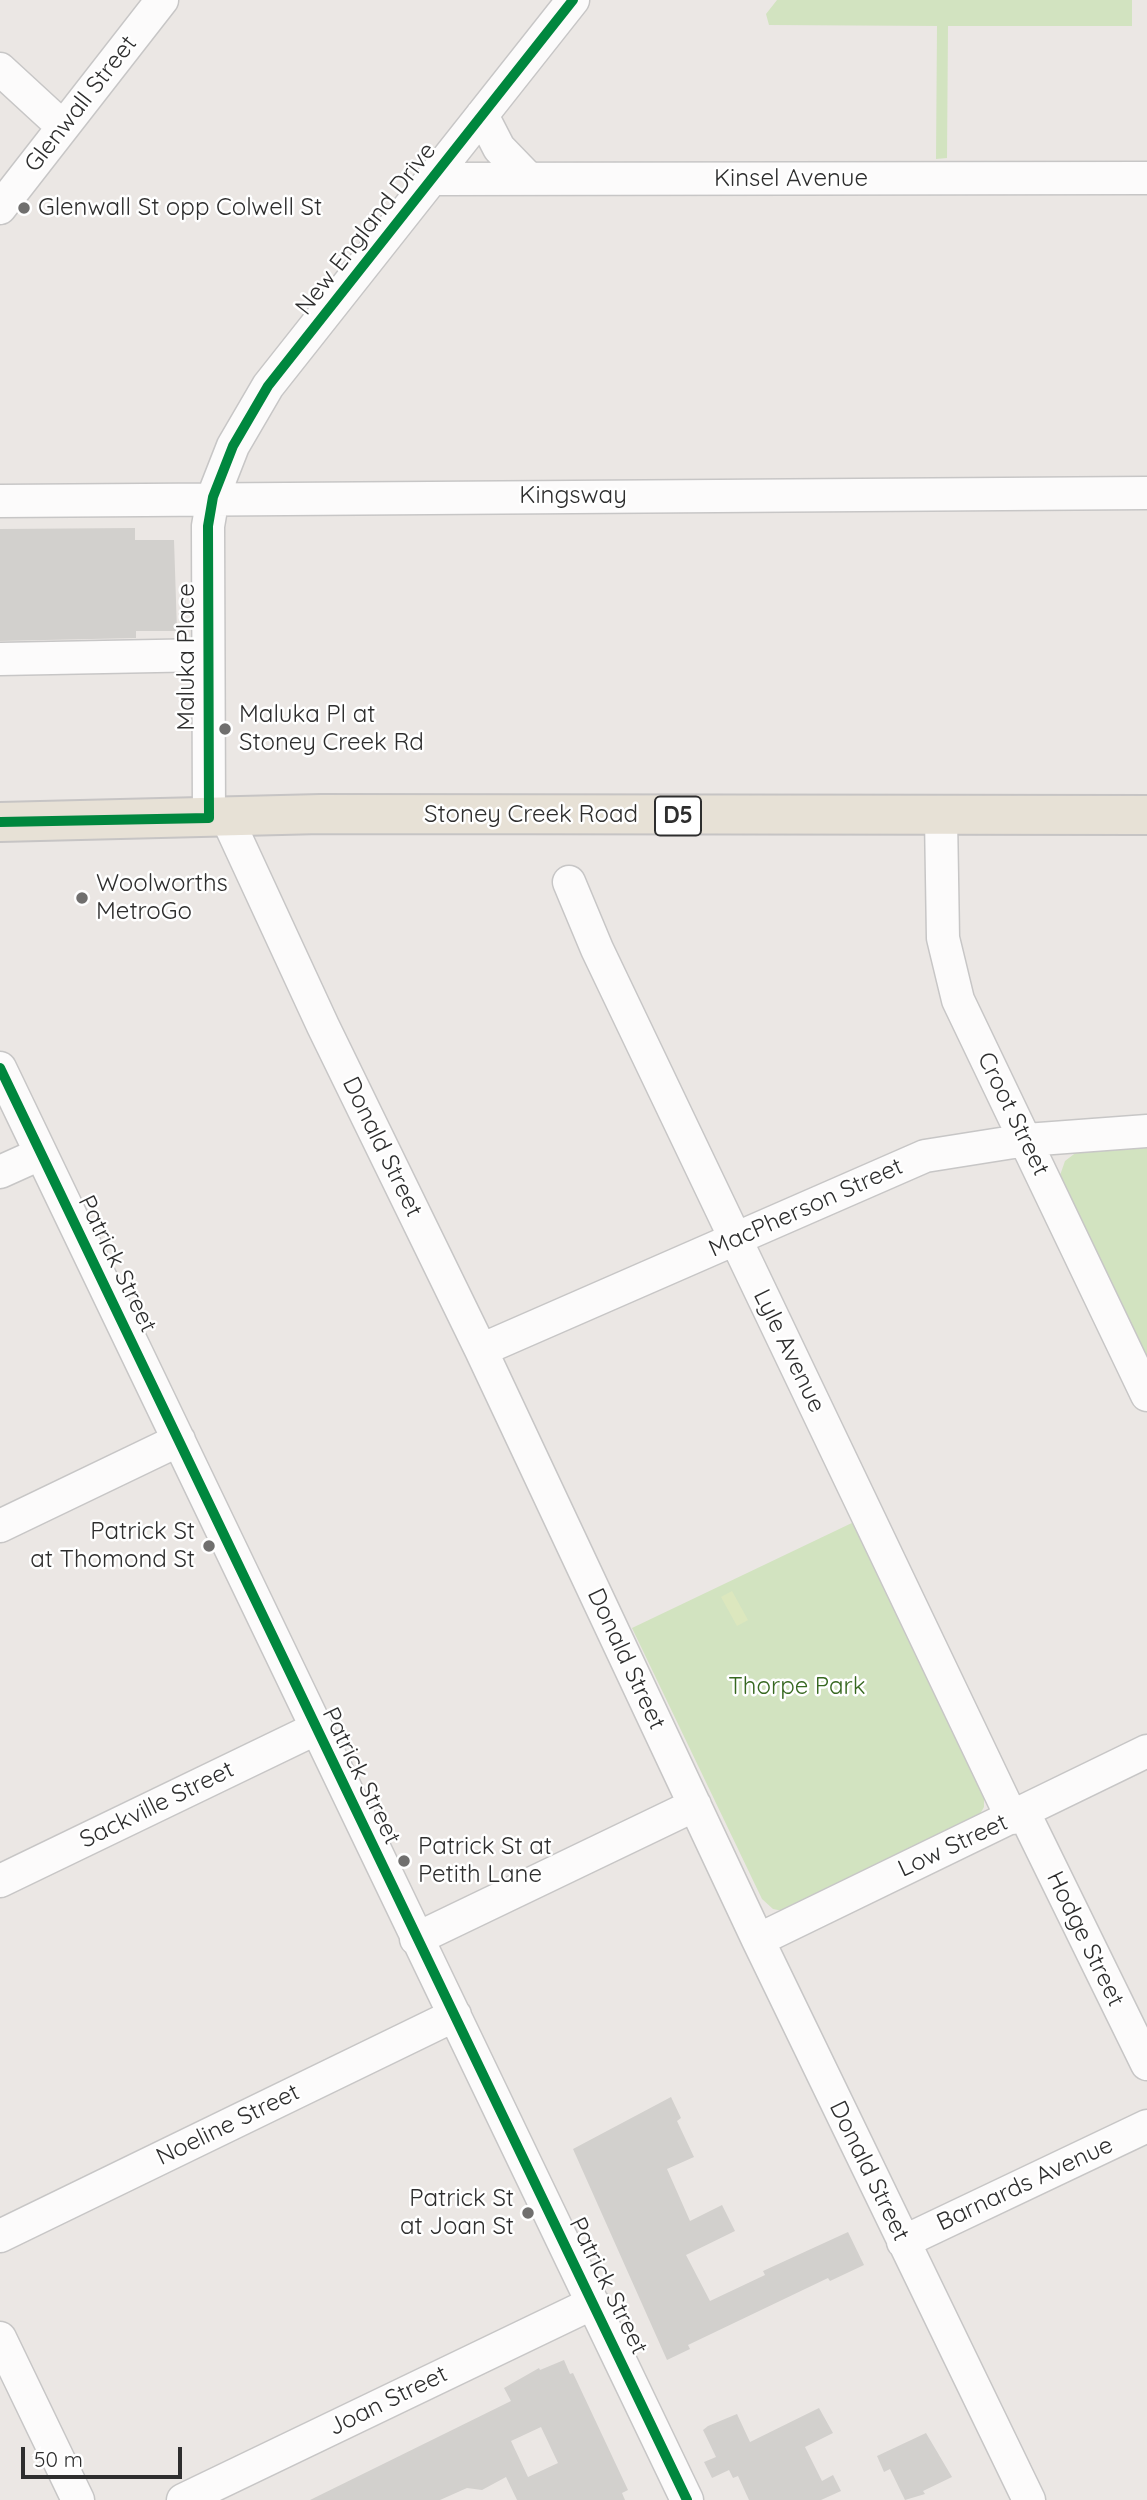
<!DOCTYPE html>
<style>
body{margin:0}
#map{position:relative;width:1147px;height:2500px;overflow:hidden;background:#ebe7e4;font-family:Quicksand,sans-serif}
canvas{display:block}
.scale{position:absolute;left:21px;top:2447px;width:161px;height:32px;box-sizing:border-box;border:4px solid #2e2e2e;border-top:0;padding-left:9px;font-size:21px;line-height:24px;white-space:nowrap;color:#2e2e2e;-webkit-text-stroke:5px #fff;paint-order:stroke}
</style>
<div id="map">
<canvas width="1147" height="2500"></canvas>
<div class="scale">50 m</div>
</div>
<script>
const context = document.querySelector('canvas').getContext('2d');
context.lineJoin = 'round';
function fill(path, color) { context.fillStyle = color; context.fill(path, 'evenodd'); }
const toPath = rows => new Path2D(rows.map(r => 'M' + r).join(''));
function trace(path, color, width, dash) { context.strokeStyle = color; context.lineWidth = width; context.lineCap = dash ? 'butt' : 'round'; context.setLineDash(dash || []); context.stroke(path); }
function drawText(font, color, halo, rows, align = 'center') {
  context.font = font + ' Quicksand,sans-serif'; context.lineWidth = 5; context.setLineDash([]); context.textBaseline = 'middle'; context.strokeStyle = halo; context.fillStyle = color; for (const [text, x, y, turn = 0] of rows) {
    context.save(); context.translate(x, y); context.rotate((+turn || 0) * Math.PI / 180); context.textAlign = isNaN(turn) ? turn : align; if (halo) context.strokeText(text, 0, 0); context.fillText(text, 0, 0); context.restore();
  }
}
const green = toPath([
 [777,0,1132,0,1132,26,948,26,947,158,936,159,937,26,769,25,766,14],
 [1147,1143,1147,1375,1058,1181,1065,1161,1078,1151],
 [856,1521,984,1793,984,1807,976,1821,783,1911,773,1909,762,1899,632,1628]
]);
const pitch = toPath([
 [732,1591,748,1620,737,1626,721,1597]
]);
const building = toPath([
 [135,528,135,540,174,540,177,631,136,631,136,638,0,641,0,529],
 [671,2097,681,2118,677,2121,694,2157,667,2169,690,2221,722,2205,735,2231,686,2255,710,2301,765,2275,763,2271,848,2232,864,2265,830,2281,828,2278,688,2345,690,2349,667,2360,573,2149],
 [564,2360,570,2374,573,2373,628,2490,622,2493,625,2500,517,2500,506,2477,482,2490,467,2488,440,2500,310,2500,511,2401,504,2388,539,2368,540,2370],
 [541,2427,558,2463,528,2477,511,2441],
 [819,2408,833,2433,805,2447,822,2481,833,2475,841,2491,821,2500,749,2500,738,2476,733,2478,729,2470,712,2478,704,2462,716,2457,703,2430,708,2426,737,2414,750,2442],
 [926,2433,952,2477,923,2491,925,2494,905,2500,890,2469,884,2472,877,2456]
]);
const minor = toPath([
 [0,69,63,127],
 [482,115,499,148,529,179],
 [434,179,1147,178],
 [0,208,162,0],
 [0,501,1147,493],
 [0,659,208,655],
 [226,816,323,1026,481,1350,758,1940,1029,2500],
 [941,817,943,938,958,1000,1147,1395],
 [209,818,208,526,213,497,233,446,268,386,573,0],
 [569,882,597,949,1012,1818],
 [0,1068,687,2500],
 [0,1172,40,1154],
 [481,1350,925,1156,1026,1140,1147,1131],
 [0,1526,179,1440],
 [1024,1813,1147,2064],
 [0,1881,315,1729],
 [416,1939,695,1805],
 [758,1940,1147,1751],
 [0,2236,455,2015],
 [903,2242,1147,2126],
 [0,2338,78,2500],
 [183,2500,593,2303]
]);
const major = toPath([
 [0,822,321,814,1147,815]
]);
const cycleway = toPath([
 [0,822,209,818,208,526,213,497,233,446,268,386,573,0],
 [0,1068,687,2500]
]);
const markers = [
 [24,208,7,"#706f6e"],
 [225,729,7,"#706f6e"],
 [82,898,7,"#706f6e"],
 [209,1546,7,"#706f6e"],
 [404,1861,7,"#706f6e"],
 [528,2213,7,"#706f6e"]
];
const shields = [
 [678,816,46]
];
const shieldNames = [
 ["D5",678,816]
];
const streetNames = [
 ["Glenwall Street",81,104,-52],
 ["Kinsel Avenue",791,179],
 ["New England Drive",366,229,-52],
 ["Kingsway",573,496],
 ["Maluka Place",187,657,-90],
 ["Stoney Creek Road",531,815],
 ["Croot Street",1013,1114,64],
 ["Donald Street",382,1147,64],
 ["MacPherson Street",806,1208,-24],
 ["Patrick Street",117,1264,64],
 ["Lyle Avenue",789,1351,64],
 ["Donald Street",626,1659,65],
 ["Patrick Street",361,1776,64],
 ["Sackville Street",157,1805,-26],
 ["Low Street",953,1846,-25],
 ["Hodge Street",1085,1939,64],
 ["Noeline Street",228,2125,-26],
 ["Donald Street",869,2171,64],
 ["Barnards Avenue",1025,2184,-25],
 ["Patrick Street",608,2286,64],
 ["Joan Street",388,2401,-26]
];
const poiNames = [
 ["Glenwall St opp Colwell St",38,208],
 ["Maluka Pl at",239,715],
 ["Stoney Creek Rd",239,743],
 ["Woolworths",96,884],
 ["MetroGo",96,912],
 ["Patrick St",195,1532,"right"],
 ["at Thomond St",195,1560,"right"],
 ["Patrick St at",418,1847],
 ["Petith Lane",418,1875],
 ["Patrick St",514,2199,"right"],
 ["at Joan St",514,2227,"right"]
];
const parkNames = [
 ["Thorpe Park",797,1687]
];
fill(green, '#d2e3c0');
fill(pitch, '#dce7be');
fill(building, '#d2d0cd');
trace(minor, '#c7c6c6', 35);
trace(major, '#c6c4c4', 42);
trace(minor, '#fcfbfb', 32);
trace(major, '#e7e1d6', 38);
trace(cycleway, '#00873e', 10);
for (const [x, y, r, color] of markers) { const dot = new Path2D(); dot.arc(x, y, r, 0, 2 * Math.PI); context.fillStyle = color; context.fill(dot); trace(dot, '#fff', 2.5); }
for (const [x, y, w] of shields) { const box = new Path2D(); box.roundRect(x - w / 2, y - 19.5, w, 39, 5); context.fillStyle = '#fff'; context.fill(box); trace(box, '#2e2e2e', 2); }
drawText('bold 23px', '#2e2e2e', null, shieldNames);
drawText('24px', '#2e2e2e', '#fff', streetNames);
drawText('24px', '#2e2e2e', '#fff', poiNames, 'left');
drawText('24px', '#376820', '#fff', parkNames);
</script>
